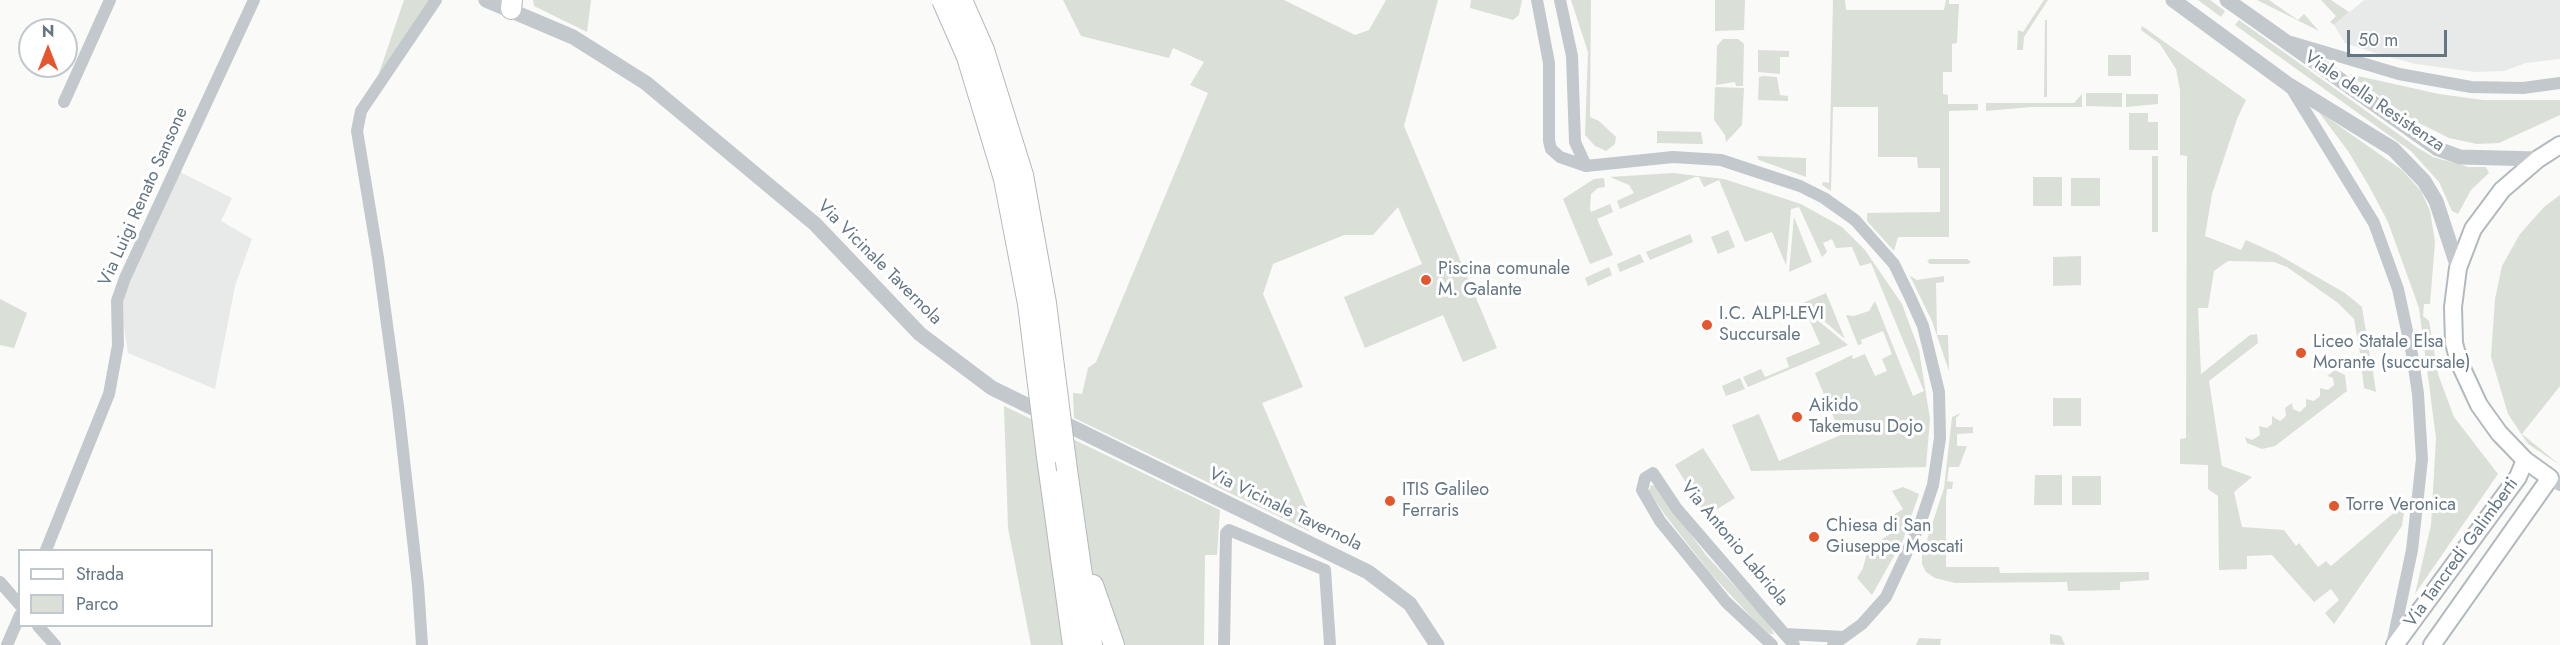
<!DOCTYPE html>
<style>
body{margin:0}
#map{position:relative;width:2560px;height:645px;overflow:hidden;background:#fafaf8;font-family:Jost,sans-serif}
canvas{display:block}
.legend{position:absolute;left:18px;top:549px;width:195px;height:78px;box-sizing:border-box;background:#fff;border:2px solid #c1c8cd;margin:0;padding:8px 10px;list-style:none;font-size:18px;color:#657683}
.legend li{display:flex;align-items:center;gap:12px;height:30px}
.legend b{width:30px;border:2px solid #c1c8cd}
.north{position:absolute;left:18px;top:18px;width:60px;height:60px;box-sizing:border-box;background:#fff;border:2px solid #c1c8cd;border-radius:50%;rotate:0deg;font-size:16px;font-weight:700;line-height:24px;text-align:center;color:#657683}
.north::after{content:'';display:block;margin:auto;width:21px;height:27px;background:#e4572e;clip-path:polygon(50% 0,100% 100%,50% 72%,0 100%)}
.scale{position:absolute;left:2347px;top:30px;width:100px;height:27px;box-sizing:border-box;border:3px solid #657683;border-top:0;padding-left:8px;font-size:18px;line-height:21px;white-space:nowrap;color:#657683;-webkit-text-stroke:4px #fff;paint-order:stroke}
</style>
<div id="map">
<canvas width="2560" height="645"></canvas>
<ul class="legend">
<li><b style="height:8px;background:#fff"></b>Strada</li>
<li><b style="height:16px;background:#dadfd7"></b>Parco</li>
</ul>
<div class="north">N</div>
<div class="scale">50 m</div>
</div>
<script>
const context = document.querySelector('canvas').getContext('2d');
context.lineJoin = 'round';
function fill(path, color) { context.fillStyle = color; context.fill(path, 'evenodd'); }
const toPath = rows => new Path2D(rows.map(r => 'M' + r).join(''));
function trace(path, color, width, dash) { context.strokeStyle = color; context.lineWidth = width; context.lineCap = dash ? 'butt' : 'round'; context.setLineDash(dash || []); context.stroke(path); }
function drawText(font, color, halo, rows, align = 'center') {
  context.font = font + ' Jost,sans-serif'; context.lineWidth = 6; context.setLineDash([]); context.textBaseline = 'middle'; context.strokeStyle = halo; context.fillStyle = color; for (const [text, x, y, turn = 0] of rows) {
    context.save(); context.translate(x, y); context.rotate((+turn || 0) * Math.PI / 180); context.textAlign = isNaN(turn) ? turn : align; if (halo) context.strokeText(text, 0, 0); context.fillText(text, 0, 0); context.restore();
  }
}
const built = toPath([
 [2364,0,2560,0,2560,59,2526,63,2504,71,2476,72,2415,64,2375,53,2345,43,2334,25],
 [180,172,232,198,221,221,252,239,235,286,215,389,128,353,120,302]
]);
const green = toPath([
 [404,0,434,0,378,76],
 [533,0,591,0,587,32,534,6],
 [1063,0,1284,0,1355,35,1369,30,1386,0,1438,0,1404,126,1497,348,1463,362,1443,315,1365,348,1344,297,1422,264,1398,207,1373,235,1344,235,1273,264,1263,294,1303,387,1262,403,1314,524,1313,530,1309,531,1074,418,1073,393,1082,394,1088,368,1096,362,1208,93,1190,85,1204,62,1173,48,1169,58,1081,36],
 [1471,0,1522,0,1519,15,1513,20,1470,8],
 [1571,0,1591,0,1590,117,1599,121,1616,137,1615,144,1606,151,1595,146,1585,135,1588,52],
 [1715,0,1745,0,1744,30,1715,31],
 [1833,0,1845,0,1846,10,1944,10,1946,0,1949,0,1949,4,1959,4,1957,43,1952,44,1952,72,1943,72,1943,94,1948,95,1948,104,1978,104,1978,110,1949,111,1949,237,1898,237,1894,251,1867,221,1867,213,1940,212,1940,168,1918,168,1917,157,1878,157,1878,107,1833,107,1831,191,1822,185,1823,182,1829,183],
 [2044,0,2048,0,2024,37,2023,50,2017,50,2018,30,2023,32],
 [2198,0,2210,0,2225,11,2221,17],
 [2257,0,2269,0,2298,20,2304,14,2319,31],
 [2321,0,2331,0,2349,12,2334,25,2330,22,2336,16],
 [2045,20,2047,20,2047,97,2044,97],
 [2239,20,2415,146,2433,157,2469,167,2486,167,2489,173,2471,190,2458,214,2452,211,2439,182,2411,151,2235,25],
 [2142,26,2246,100,2237,119,2212,194,2205,236,2241,250,2246,240,2277,254,2345,293,2362,307,2370,357,2360,353,2354,319,2338,303,2287,267,2274,262,2228,261,2214,271,2208,308,2198,308,2201,374,2250,335,2257,334,2258,343,2209,381,2222,466,2252,477,2234,492,2242,527,2284,530,2296,546,2299,543,2318,567,2326,561,2331,566,2403,505,2405,506,2402,526,2334,624,2325,613,2339,600,2331,589,2314,602,2272,555,2247,556,2247,569,2219,570,2218,496,2208,489,2208,465,2180,464,2180,439,2186,438,2187,156,2180,155,2180,90,2176,69,2160,44,2141,30],
 [1723,39,1738,39,1744,44,1743,86,1736,86,1735,82,1716,85,1717,46],
 [1758,50,1789,51,1789,57,1780,57,1780,74,1758,72],
 [2108,55,2131,55,2131,76,2108,76],
 [2349,74,2439,94,2483,100,2560,100,2560,115,2499,143,2477,144,2449,138,2411,119],
 [1763,76,1777,77,1780,95,1788,96,1788,101,1758,100,1759,77],
 [1715,87,1744,88,1742,125,1726,142,1725,135,1714,120],
 [2086,93,2122,93,2122,107,2086,106],
 [2082,94,2082,107,2031,107,1986,111,1986,103,2074,103],
 [2126,94,2158,94,2158,104,2126,107],
 [2318,111,2402,170,2421,191,2430,211,2435,242,2430,304,2424,304,2423,316,2429,321,2438,374,2454,417,2498,474,2415,594,2431,525,2436,438,2419,308,2388,222,2369,186,2348,151],
 [2129,113,2148,113,2148,122,2158,122,2158,150,2129,150],
 [1657,131,1701,132,1703,144,1657,143],
 [1757,156,1806,158,1806,177,1759,160],
 [2152,156,2158,156,2158,232,2152,232],
 [1673,173,1724,179,1801,204,1842,227,1865,250,1902,304,1919,350,1930,419,1926,467,1751,471,1732,425,1759,414,1779,461,1841,435,1815,373,1852,355,1853,359,1865,354,1875,376,1887,371,1882,359,1892,354,1883,331,1861,340,1862,344,1858,345,1846,315,1854,316,1869,311,1875,301,1913,396,1924,391,1871,263,1860,266,1852,247,1836,248,1832,239,1823,243,1827,252,1822,257,1799,207,1791,209,1786,265,1772,232,1745,242,1719,180,1704,187,1699,177,1695,177,1620,209,1617,201,1634,193,1629,185,1610,177],
 [2033,177,2062,177,2062,206,2033,206],
 [1604,178,1605,187,1598,188,1591,194,1590,208,1591,212,1610,204,1613,212,1597,219,1613,255,1590,264,1563,199,1594,179],
 [2071,178,2100,178,2100,206,2071,206],
 [2560,195,2560,386,2522,434,2560,465,2528,444,2508,414,2491,357,2495,299,2502,266,2520,234,2544,207],
 [1794,217,1812,262,1789,272],
 [1728,230,1735,247,1718,254,1711,237],
 [1690,234,1693,242,1650,260,1646,252],
 [1640,254,1644,262,1620,272,1617,264],
 [2081,256,2081,285,2053,286,2053,257],
 [1930,259,1967,259,1971,262,1968,264,1930,264,1927,261],
 [1609,267,1612,275,1588,286,1585,278],
 [1910,276,1917,280,1944,276,1944,282,1936,283,1937,335,1948,335,1949,371,1932,321],
 [1826,293,1845,339,1803,303],
 [0,299,27,313,14,348,0,345],
 [1805,310,1848,345,1748,387,1743,377,1761,369,1765,377,1789,367,1786,358,1820,344],
 [2372,365,2376,392,2364,388,2362,371],
 [2335,370,2345,375,2347,391,2275,446,2262,449,2247,443,2245,437,2252,440,2260,435,2259,426,2267,428,2272,424,2272,416,2280,421,2286,416,2285,408,2292,403,2293,409,2300,412,2306,406,2306,399,2314,401,2320,396,2320,388,2328,390,2334,385,2333,378,2327,376],
 [1740,378,1745,389,1726,396,1722,386],
 [2053,398,2081,398,2081,426,2053,426],
 [1004,406,1220,510,1217,555,1205,555,1204,645,1031,645,1008,528],
 [1961,413,1956,418,1956,427,1973,427,1973,433,1957,434,1957,446,1967,446,1959,467,1949,467,1947,481,1953,482,1952,489,1947,489,1946,499,1946,567,1999,567,2000,573,2149,572,2149,580,2120,582,2120,590,2068,591,2067,582,1955,583,1935,578,1926,572,1922,564,1922,555,1944,488,1952,417],
 [1703,448,1735,498,1706,516,1675,465],
 [2035,475,2062,475,2062,505,2034,505],
 [2072,476,2101,476,2101,505,2072,505],
 [1651,485,1655,486,1706,555,1769,623,1774,634,1770,634,1756,622,1712,575,1665,515,1649,491],
 [1903,487,1919,494,1903,540,1872,595,1857,578,1863,568,1867,553,1883,543,1882,539,1890,534,1881,523,1903,509,1892,491],
 [2050,634,2061,636,2065,645,2050,644],
 [1919,638,1941,639,1940,645,1916,645]
]);
const minor = toPath([
 [1537,0,1549,63,1549,141,1551,149,1560,157,1586,166,1673,157,1721,160,1800,186,1824,198,1855,220,1894,264,1910,297,1923,326,1939,392,1940,438,1933,485,1920,524,1886,597,1862,624,1833,645],
 [1560,0,1572,56,1575,142,1586,166],
 [2291,42,2399,74,2471,87,2523,88,2560,83],
 [2290,86,2374,223,2398,289,2412,354,2418,394,2422,459,2412,550,2392,645],
 [64,102,110,0],
 [2550,478,2560,485],
 [46,550,109,394,118,345,117,301,125,278,254,0],
 [0,582,20,605],
 [38,626,55,645],
 [1786,634,1844,637],
 [7,645,20,615],
 [422,645,418,585,398,406,378,258,357,131,361,111,436,0],
 [1224,645,1226,533,1229,530,1325,570,1330,645],
 [1772,645,1726,602,1660,521,1642,490,1645,478,1653,473,1677,509,1794,645]
]);
const tertiary = toPath([
 [486,0,573,37,646,83,815,224,920,334,992,388,1368,572,1410,604,1437,645],
 [2173,0,2289,85,2393,149,2424,181,2436,201,2458,268],
 [2227,0,2438,149,2460,157,2538,159]
]);
const secondary = toPath([
 [2395,645,2518,477,2525,460],
 [2432,645,2550,478,2525,460,2499,433,2479,405,2459,362,2454,343,2453,307,2458,268,2473,229,2502,190,2538,159,2560,145]
]);
const trunk = toPath([
 [511,9,512,0],
 [1047,457,1073,645],
 [1067,470,1092,645],
 [1093,585,1114,645]
]);
const trunkBridge = toPath([
 [942,0,967,57,1004,179,1028,304,1047,457],
 [962,0,984,50,1023,175,1046,303,1067,470]
]);
const markers = [
 [1426,280,6,"#e4572e"],
 [1707,325,6,"#e4572e"],
 [2301,353,6,"#e4572e"],
 [1797,417,6,"#e4572e"],
 [1390,501,6,"#e4572e"],
 [2334,506,6,"#e4572e"],
 [1814,537,6,"#e4572e"]
];
const streetNames = [
 ["Viale della Resistenza",2374,102,34],
 ["Via Luigi Renato Sansone",144,197,-66],
 ["Via Vicinale Tavernola",879,263,45],
 ["Via Vicinale Tavernola",1285,510,26],
 ["Via Antonio Labriola",1734,544,50],
 ["Via Tancredi Galimberti",2462,553,-54]
];
const poiNames = [
 ["Piscina comunale",1438,270],
 ["M. Galante",1438,291],
 ["I.C. ALPI-LEVI",1719,315],
 ["Succursale",1719,336],
 ["Liceo Statale Elsa",2313,343],
 ["Morante (succursale)",2313,364],
 ["Aikido",1809,407],
 ["Takemusu Dojo",1809,428],
 ["ITIS Galileo",1402,491],
 ["Ferraris",1402,512],
 ["Torre Veronica",2346,506],
 ["Chiesa di San",1826,527],
 ["Giuseppe Moscati",1826,548]
];
fill(built, '#e8e9e9');
fill(green, '#dadfd7');
trace(secondary, '#b3babf', 20);
trace(trunk, '#b4b9bd', 22);
trace(minor, '#c3c8cc', 12);
trace(tertiary, '#c3c8cc', 15);
trace(secondary, '#fff', 16);
trace(trunk, '#fff', 20);
trace(trunkBridge, '#b4b9bd', 22, []);
trace(trunkBridge, '#fff', 20);
for (const [x, y, r, color] of markers) { const dot = new Path2D(); dot.arc(x, y, r, 0, 2 * Math.PI); context.fillStyle = color; context.fill(dot); trace(dot, '#fff', 2); }
drawText('18px', '#657683', '#fff', streetNames);
drawText('18px', '#657683', '#fff', poiNames, 'left');
</script>
